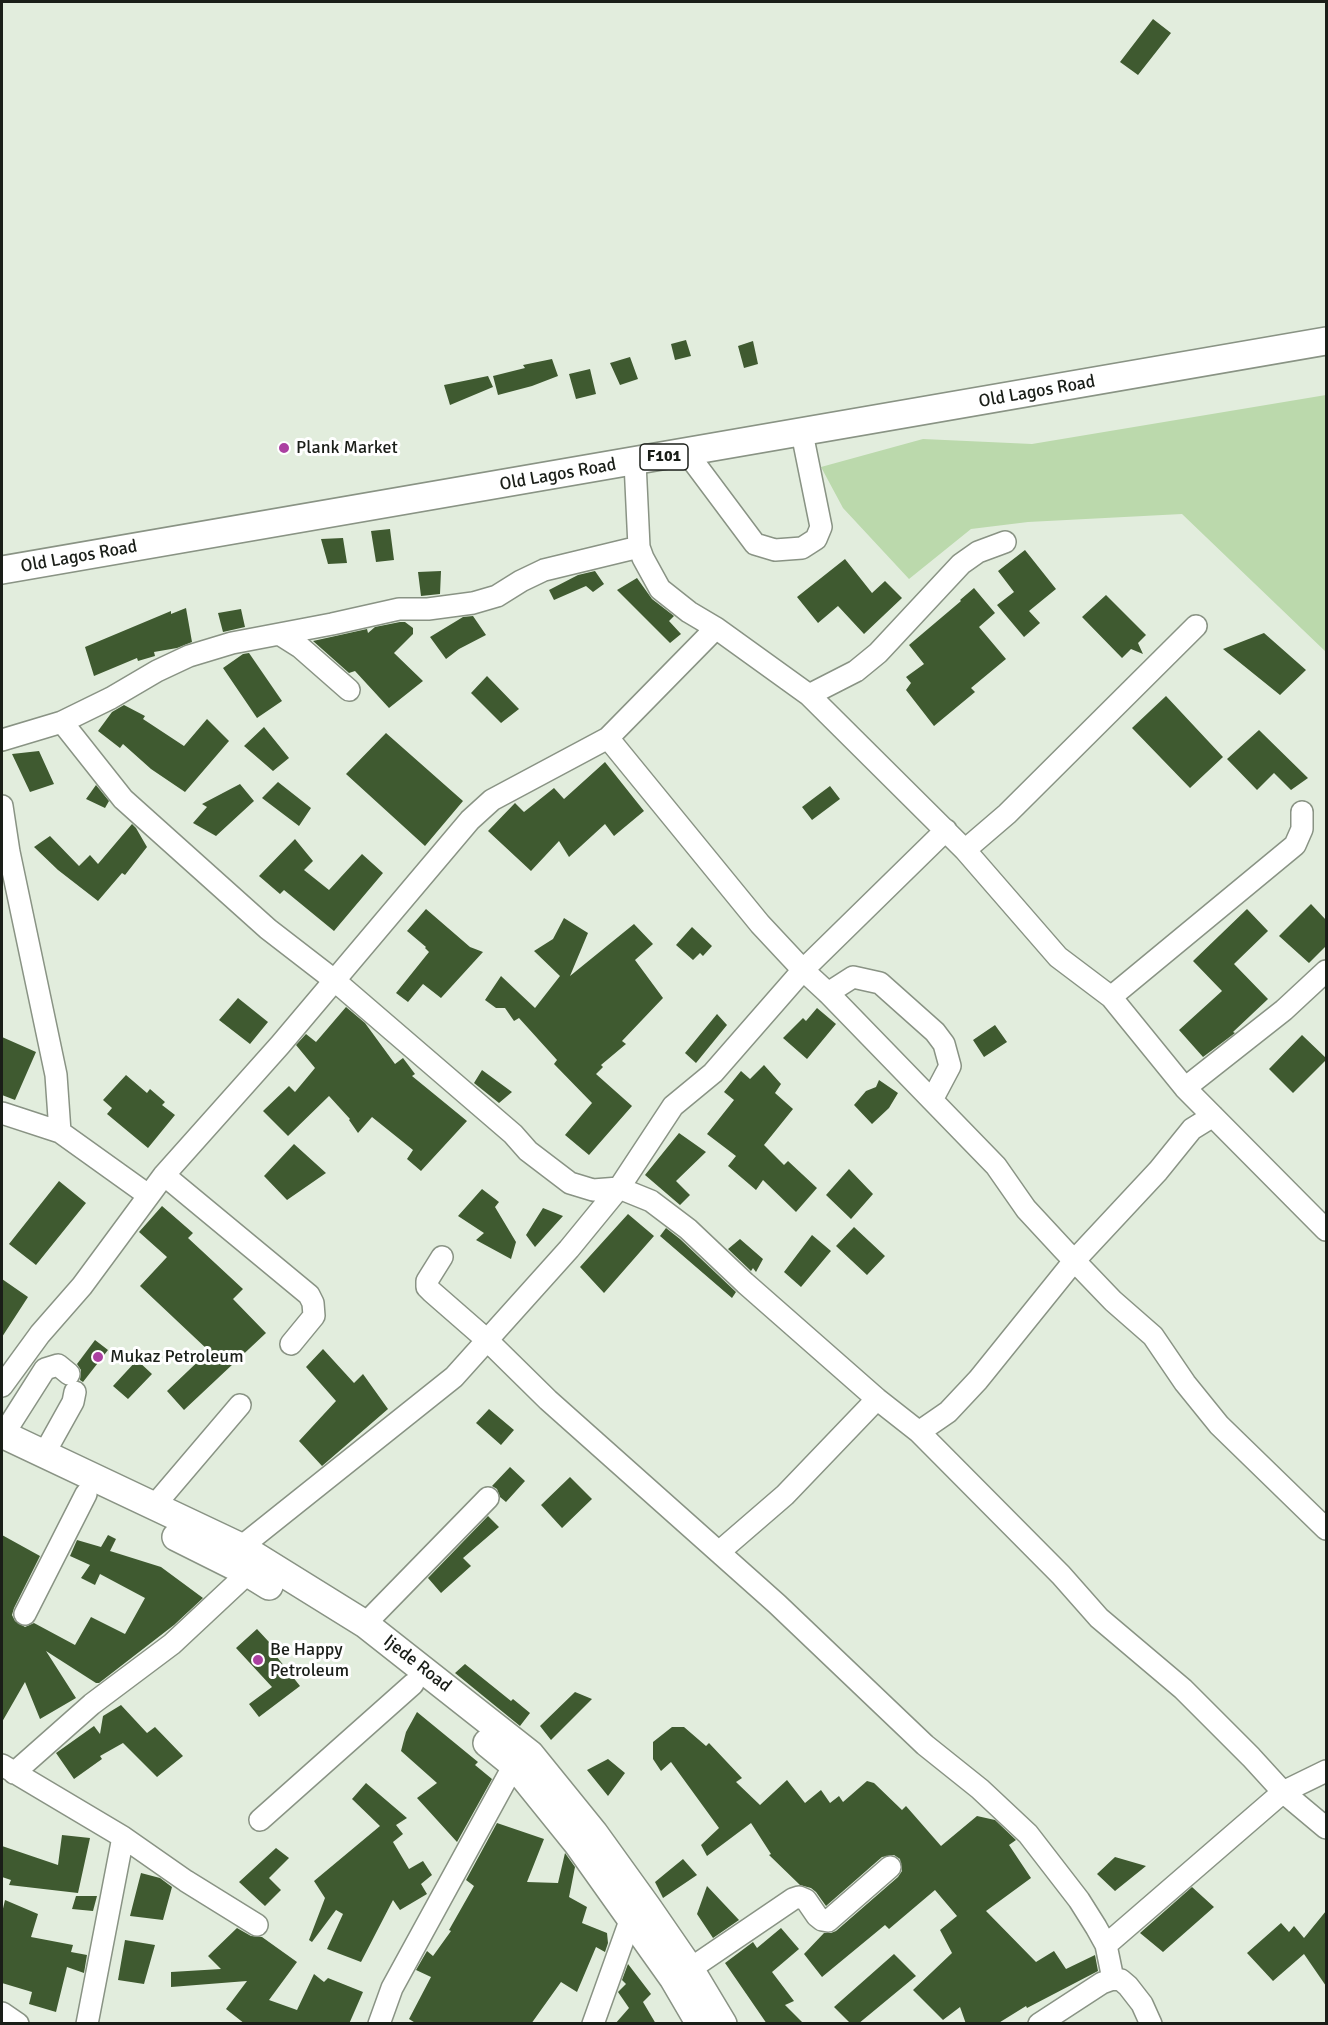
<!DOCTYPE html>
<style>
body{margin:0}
#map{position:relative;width:1328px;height:2025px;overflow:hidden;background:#e2eddd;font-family:Signika,sans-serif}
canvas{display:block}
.frame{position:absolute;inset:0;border:3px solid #1a1e18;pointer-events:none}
</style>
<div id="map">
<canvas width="1328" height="2025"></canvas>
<div class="frame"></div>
</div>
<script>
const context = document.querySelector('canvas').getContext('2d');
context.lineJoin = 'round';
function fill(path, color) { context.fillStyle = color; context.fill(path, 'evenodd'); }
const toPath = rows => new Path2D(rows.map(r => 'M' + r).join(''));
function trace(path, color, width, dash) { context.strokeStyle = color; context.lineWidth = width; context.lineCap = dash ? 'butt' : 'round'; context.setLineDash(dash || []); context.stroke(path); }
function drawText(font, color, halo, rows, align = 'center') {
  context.font = font + ' Signika,sans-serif'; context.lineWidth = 6; context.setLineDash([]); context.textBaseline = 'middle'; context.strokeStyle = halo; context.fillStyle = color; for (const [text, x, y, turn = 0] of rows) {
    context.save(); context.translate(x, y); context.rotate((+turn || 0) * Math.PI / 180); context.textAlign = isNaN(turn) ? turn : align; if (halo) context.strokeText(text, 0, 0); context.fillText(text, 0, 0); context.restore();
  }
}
const green = toPath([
 [1326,395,1326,652,1182,514,1028,522,971,529,909,579,843,508,821,467,923,439,1032,444]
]);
const building = toPath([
 [1153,19,1171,33,1138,75,1120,62],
 [686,340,691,356,675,360,671,344],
 [753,341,758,364,744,368,738,346],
 [630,357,638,379,620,385,610,363],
 [552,359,558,376,532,386,498,395,493,376,525,368,523,365],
 [590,369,596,394,576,399,569,374],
 [488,376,493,387,450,405,444,385],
 [390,529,394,560,376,562,371,531],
 [343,538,347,563,328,564,321,539],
 [1025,550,1056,589,1029,611,1040,623,1024,637,997,605,1014,592,998,571],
 [845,559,872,593,885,581,902,598,864,634,838,606,818,623,797,597],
 [441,571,440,594,421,596,418,572],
 [595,571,604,584,593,592,586,586,554,600,549,590,578,575],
 [637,578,652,599,674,616,669,621,681,634,670,643,617,590],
 [974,588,995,613,979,627,1006,659,971,688,975,692,934,726,906,690,911,683,906,677,924,664,909,645,961,601,960,600],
 [1106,595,1146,635,1138,643,1143,654,1131,649,1122,658,1082,617],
 [186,608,192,642,177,648,154,652,155,656,138,661,137,658,94,676,85,647,171,611,171,614],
 [241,609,245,627,223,632,218,613],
 [473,616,486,635,459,649,446,659,430,637,463,617],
 [400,622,405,622,413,628,413,634,394,653,423,681,389,708,355,671,349,673,313,641,367,629,368,633,375,627],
 [1264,633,1306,670,1280,695,1223,649],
 [249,653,282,701,257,718,223,668,243,654],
 [487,676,519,709,501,723,471,693],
 [1166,696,1223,757,1190,788,1132,728],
 [124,705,145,716,143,719,184,746,207,719,229,741,185,792,151,769,123,744,120,748,98,731,112,712],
 [264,727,289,758,273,771,244,746],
 [1259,730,1308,778,1291,790,1274,773,1257,790,1227,759],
 [386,733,463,801,425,846,346,774],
 [39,751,54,784,30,792,12,754],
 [605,762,644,811,614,836,605,824,569,857,559,841,531,871,488,831,515,803,524,812,554,788,564,799],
 [278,782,311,808,299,826,262,798],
 [240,784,254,801,216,836,193,823,207,807,202,804],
 [96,785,109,801,105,808,86,799],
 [830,786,840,799,812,820,802,807],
 [132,824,136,828,147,847,125,875,122,873,98,901,58,870,34,847,50,836,79,866,90,855,98,864],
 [295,839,313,861,304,870,329,890,362,854,383,873,334,931,284,890,280,894,259,876],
 [1311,904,1326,920,1326,946,1309,963,1279,936],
 [426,909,470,947,483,952,441,998,423,984,408,1002,396,993,429,952,425,948,426,947,407,931],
 [1247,909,1268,931,1234,964,1268,999,1233,1032,1235,1033,1203,1057,1179,1030,1222,991,1193,961],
 [564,918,588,933,570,976,634,924,653,944,635,960,663,998,622,1041,626,1044,601,1065,603,1067,596,1074,632,1106,589,1155,565,1135,592,1103,554,1064,557,1060,519,1018,514,1021,505,1008,496,1008,485,1000,501,976,535,1008,560,976,534,951,553,939],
 [692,927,712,946,703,956,700,953,693,960,676,945],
 [238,998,268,1022,250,1044,219,1020],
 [346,1007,365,1023,395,1064,403,1058,415,1074,412,1076,467,1121,421,1171,407,1159,413,1150,372,1117,358,1133,349,1120,350,1119,329,1096,288,1136,263,1111,289,1086,295,1092,315,1068,296,1045,306,1034,316,1042],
 [817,1008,836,1024,807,1059,783,1038,803,1018,806,1021],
 [717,1014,727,1025,696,1063,685,1053],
 [995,1025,1007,1042,984,1057,973,1040],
 [1302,1035,1326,1058,1326,1060,1293,1093,1269,1069],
 [2,1037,36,1052,15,1100,2,1095],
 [764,1065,781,1084,775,1093,793,1109,764,1145,784,1165,788,1161,817,1188,796,1212,763,1180,756,1190,728,1166,736,1156,707,1134,734,1100,724,1092,741,1071,750,1079],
 [482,1070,512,1092,499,1103,474,1083],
 [126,1075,147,1093,150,1089,165,1102,162,1105,175,1115,148,1148,107,1114,112,1108,103,1100],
 [879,1080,898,1093,889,1108,872,1124,854,1105,866,1091,876,1087],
 [679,1133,706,1152,676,1181,690,1195,680,1205,645,1175],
 [294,1144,326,1173,287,1200,264,1176],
 [849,1169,873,1194,851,1219,826,1195],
 [59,1181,86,1203,36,1265,9,1244],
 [482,1189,499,1202,495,1207,516,1242,511,1259,476,1240,484,1233,458,1216],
 [162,1206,193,1233,188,1238,243,1289,233,1299,266,1333,184,1410,167,1391,209,1351,140,1286,167,1257,139,1232],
 [543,1208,563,1216,535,1247,526,1235],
 [628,1214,654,1236,604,1293,580,1267],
 [854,1227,885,1256,867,1275,836,1246],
 [666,1228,680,1239,736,1292,732,1298,660,1236],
 [812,1235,831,1251,801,1287,784,1272],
 [740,1239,763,1259,756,1272,753,1268,751,1271,728,1249],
 [2,1279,28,1297,2,1337],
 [95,1340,108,1350,83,1382,80,1380,81,1370,77,1364],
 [323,1349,354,1383,363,1374,388,1409,322,1466,299,1441,336,1401,306,1367],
 [137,1360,152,1374,128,1399,113,1386],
 [489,1409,514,1430,501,1445,476,1423],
 [510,1467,525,1481,506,1502,500,1497,497,1489,492,1486],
 [570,1477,592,1499,562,1528,541,1505],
 [488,1516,499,1527,463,1558,471,1566,441,1593,428,1578],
 [2,1535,40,1556,14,1608,12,1615,15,1621,25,1627,34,1623,75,1645,91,1617,125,1634,145,1598,100,1574,95,1585,81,1578,90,1565,70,1556,77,1540,101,1547,108,1535,116,1539,110,1551,161,1567,203,1598,174,1625,99,1683,96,1683,46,1651,76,1698,40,1719,25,1682,2,1722],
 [257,1629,280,1654,277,1657,300,1686,259,1717,249,1704,272,1687,236,1648],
 [465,1664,511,1701,513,1699,530,1713,520,1726,455,1673],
 [575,1692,592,1699,551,1740,540,1726],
 [121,1705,147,1733,155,1727,183,1756,157,1777,123,1743,100,1756,102,1759,74,1779,56,1753,94,1726,100,1734,103,1716],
 [417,1712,478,1762,475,1765,492,1779,457,1842,417,1798,437,1783,401,1751,406,1732],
 [672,1727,684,1727,706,1746,709,1743,742,1778,736,1782,760,1805,787,1780,805,1803,821,1790,830,1803,839,1796,843,1802,867,1781,874,1783,902,1810,906,1806,941,1846,977,1816,995,1820,1016,1840,1009,1845,1031,1878,986,1911,1036,1962,1054,1951,1066,1969,1095,1955,1098,1971,1027,2008,1026,2006,997,2024,966,2024,960,2007,943,2020,913,1990,952,1953,940,1930,957,1916,935,1890,889,1929,885,1925,822,1977,804,1954,824,1933,831,1933,836,1931,898,1877,902,1871,900,1859,894,1855,882,1857,826,1906,816,1892,811,1888,800,1885,769,1855,771,1854,751,1823,707,1856,701,1845,719,1828,671,1762,661,1771,653,1759,653,1742],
 [608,1759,625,1773,608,1796,587,1770],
 [366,1783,407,1818,396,1825,403,1834,393,1842,409,1869,423,1861,432,1875,421,1884,427,1894,400,1910,393,1900,361,1962,327,1949,343,1914,336,1910,312,1942,309,1940,325,1898,314,1881,380,1826,352,1799],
 [497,1823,544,1839,527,1882,558,1883,565,1853,575,1867,569,1897,587,1907,582,1923,607,1933,608,1943,605,1952,596,1947,577,1992,561,1982,531,2024,417,2024,409,2019,431,1977,416,1970,427,1951,433,1956,451,1931,449,1930,474,1886,466,1880],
 [62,1835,90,1838,78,1893,9,1885,11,1880,2,1877,2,1846,58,1865],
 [276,1848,289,1858,269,1878,281,1890,265,1906,239,1882],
 [1115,1857,1146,1866,1115,1891,1097,1874],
 [683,1859,697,1875,663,1898,655,1882],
 [141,1873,160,1878,172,1887,163,1920,130,1916],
 [707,1886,739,1920,713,1938,697,1914],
 [1192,1887,1214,1907,1163,1952,1140,1933],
 [76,1896,97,1896,93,1911,72,1909],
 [5,1900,38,1914,31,1937,73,1945,71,1952,87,1955,84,1973,67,1967,56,2012,29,2004,32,1992,2,1983,2,1913],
 [1326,1911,1326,1986,1304,1954,1273,1981,1247,1953,1281,1923,1289,1932,1294,1926,1304,1938],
 [237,1928,251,1936,262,1937,297,1962,269,2000,297,2010,314,1974,324,1982,328,1978,363,1992,349,2024,245,2024,226,2009,247,1981,171,1987,171,1972,221,1969,208,1956],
 [781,1928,799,1949,772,1972,794,2001,785,2005,804,2024,767,2024,725,1963,753,1942,757,1948],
 [125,1940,155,1945,144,1984,118,1980],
 [894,1954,916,1976,858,2024,851,2024,834,2007],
 [628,1964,651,1994,643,2002,656,2024,615,2024,629,2008,618,1992,626,1984,622,1980]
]);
const minor = toPath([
 [687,453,755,544,775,550,802,548,816,539,821,527,802,433],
 [635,462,639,547,643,558,660,589,689,612,716,628,809,695,965,850,1058,957,1111,997,1185,1088,1326,1230],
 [281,635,300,647,349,690],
 [809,695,856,671,878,653,961,564,978,552,1005,542],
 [62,722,123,799,268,929,334,980,513,1134,528,1151,570,1183,593,1190,619,1188,651,1201,688,1229,745,1283,877,1399,919,1432,1061,1575,1099,1618,1183,1689,1251,1757,1283,1792,1326,1828],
 [608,738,760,924,803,970,828,993,996,1166,1026,1209,1064,1250,1113,1301,1153,1336,1185,1383,1219,1425,1326,1529],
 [2,740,62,722,111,698,157,671,189,656,232,643,332,624,399,609,428,609,473,603,497,596,521,581,544,570,639,547],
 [2,806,9,852,56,1075,60,1132],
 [965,850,1007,814,1196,626],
 [828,993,853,977,880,983,935,1032,944,1044,950,1066,932,1100],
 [1111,997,1295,845,1302,829,1302,812],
 [1185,1088,1284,1010,1326,971],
 [2,1113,60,1132,148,1195],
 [164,1175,309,1295,313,1303,314,1316,291,1344],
 [442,1257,427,1281,427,1287,432,1292,487,1340,548,1400,777,1604,925,1745,980,1789,1028,1834,1079,1900,1096,1927,1106,1945,1113,1979],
 [2,1386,40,1334,82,1286,164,1175,280,1045,470,820,492,800,608,738,716,628],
 [919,1432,948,1412,978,1380,1074,1261,1158,1171,1192,1129,1213,1116],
 [3,1435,45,1369,58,1365,69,1374],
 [44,1454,73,1402,75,1392],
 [154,1506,240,1405],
 [241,1547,454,1377,569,1249,619,1188,673,1106,713,1073,803,970,946,830],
 [719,1552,785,1495,877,1399],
 [25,1614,86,1494],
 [365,1624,488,1498],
 [2,1765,123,1837,186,1881,257,1925],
 [14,1773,92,1704,172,1644,248,1573],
 [260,1820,413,1684],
 [1106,1945,1283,1792,1326,1771],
 [690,1969,793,1899,799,1897,806,1900,817,1916,822,1920,828,1921,890,1867],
 [2,2013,18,2024],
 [87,2024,123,1837],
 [379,2024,392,1988,514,1765],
 [593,2024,631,1918],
 [1039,2024,1102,1983,1113,1979,1121,1980,1128,1986,1142,2004,1151,2024]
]);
const major = toPath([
 [2,570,1326,341],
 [2,1434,241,1547,365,1624,530,1754,594,1833,648,1908,690,1969,723,2024],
 [176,1537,248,1573,269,1586],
 [487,1743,514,1765,577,1843,673,1978,700,2024]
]);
const markers = [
 [284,448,6,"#ab40a1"],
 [98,1357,6,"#ab40a1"],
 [258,1660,6,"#ab40a1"]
];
const shields = [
 [664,457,48]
];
const shieldNames = [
 ["F101",664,457]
];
const streetNames = [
 ["Old Lagos Road",1037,392,-10],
 ["Old Lagos Road",558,475,-10],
 ["Old Lagos Road",79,557,-10],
 ["Ijede Road",417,1664,38]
];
const poiNames = [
 ["Plank Market",296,448],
 ["Mukaz Petroleum",110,1357],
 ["Be Happy",270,1650],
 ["Petroleum",270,1671]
];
fill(green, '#bbd9ac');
fill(building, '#3f5a30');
trace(minor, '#899384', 24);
trace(major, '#899384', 30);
trace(minor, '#fff', 21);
trace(major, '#fff', 27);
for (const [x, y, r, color] of markers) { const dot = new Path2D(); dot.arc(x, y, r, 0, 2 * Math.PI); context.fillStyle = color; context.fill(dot); trace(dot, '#fff', 2); }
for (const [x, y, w] of shields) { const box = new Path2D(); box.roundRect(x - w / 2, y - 13, w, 26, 4.5); context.fillStyle = '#fff'; context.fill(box); trace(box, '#1a1e18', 1.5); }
drawText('bold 16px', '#1a1e18', null, shieldNames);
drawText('18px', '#1a1e18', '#fff', streetNames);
drawText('18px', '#1a1e18', '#fff', poiNames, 'left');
</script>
